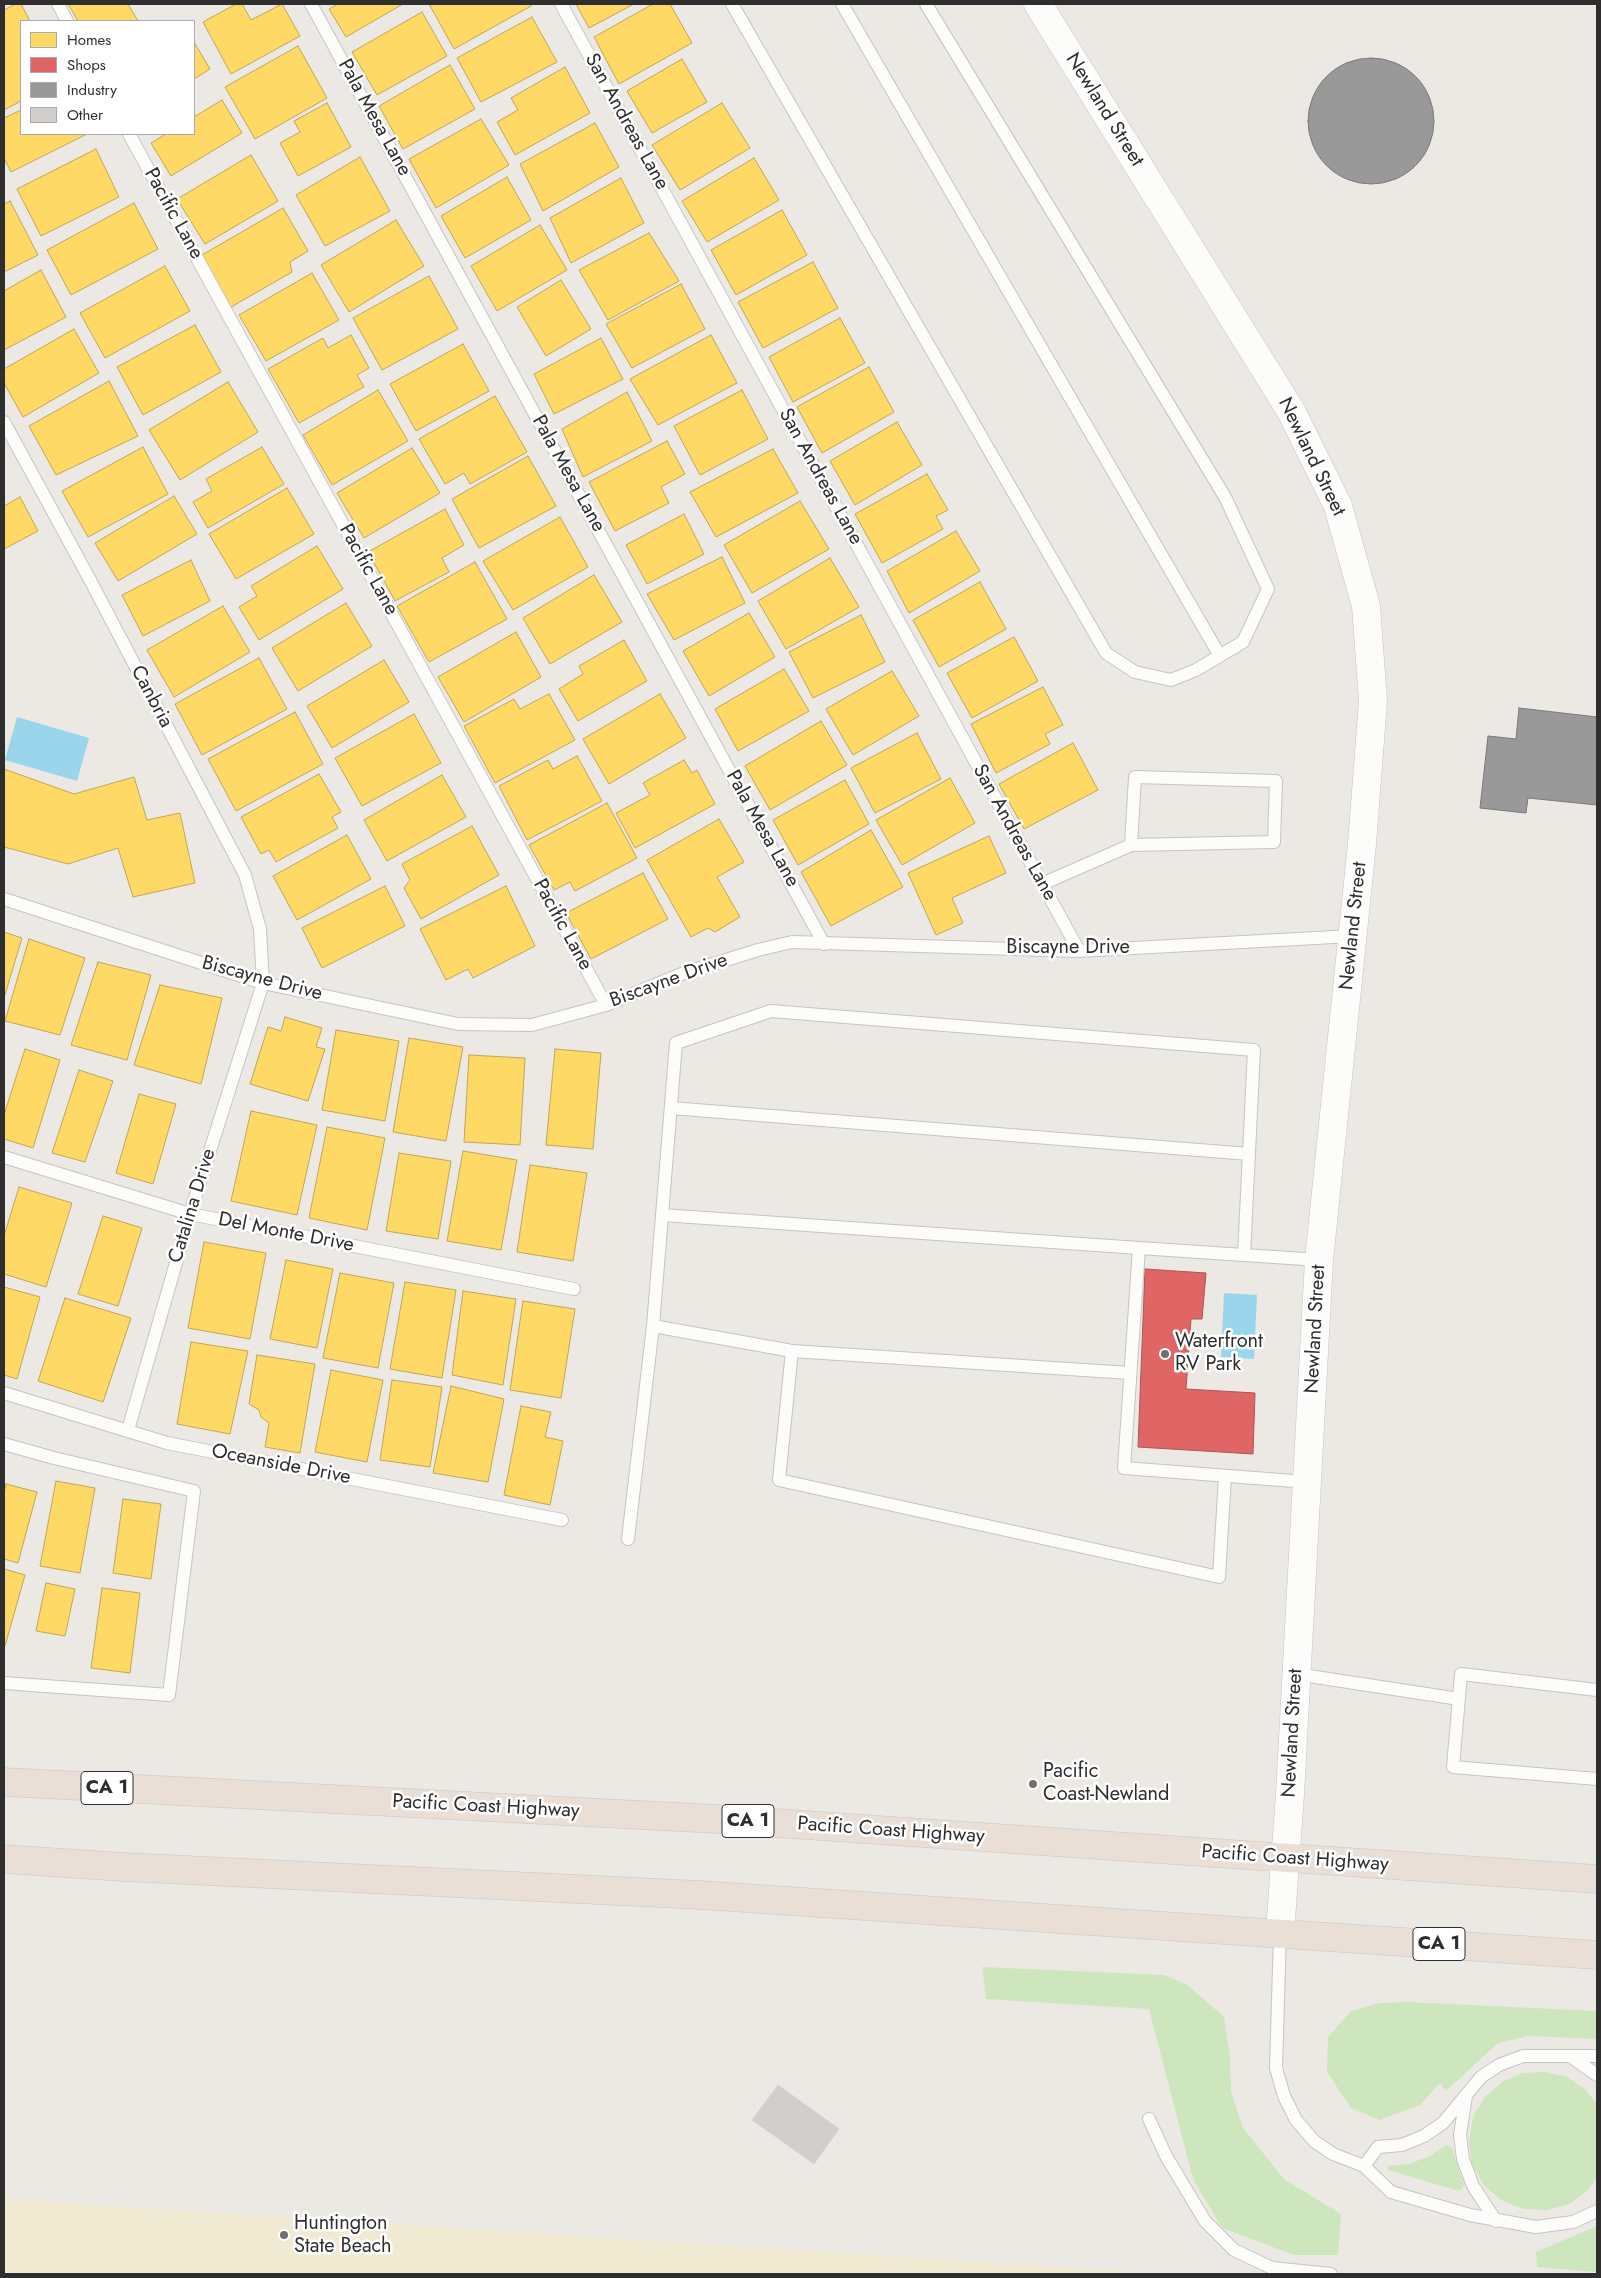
<!DOCTYPE html>
<style>
body{margin:0}
#map{position:relative;width:1601px;height:2278px;overflow:hidden;background:#ece8e4;font-family:Jost,sans-serif}
canvas{display:block}
.frame{position:absolute;inset:0;border:5px solid #2e2e2e;pointer-events:none}
.legend{position:absolute;left:20px;top:20px;width:175px;height:115px;box-sizing:border-box;background:#fff;border:1px solid #ababab;margin:0;padding:6px 9px;list-style:none;font-size:15px;color:#2e2e2e}
.legend li{display:flex;align-items:center;gap:10px;height:25px}
.legend b{width:25px;border:1px solid #ababab}
</style>
<div id="map">
<canvas width="1601" height="2278"></canvas>
<div class="frame"></div>
<ul class="legend">
<li><b style="height:14px;background:#ffd966"></b>Homes</li>
<li><b style="height:14px;background:#e06666"></b>Shops</li>
<li><b style="height:14px;background:#999"></b>Industry</li>
<li><b style="height:14px;background:#d1cecb"></b>Other</li>
</ul>
</div>
<script>
const context = document.querySelector('canvas').getContext('2d');
context.lineJoin = 'round';
function fill(path, color) { context.fillStyle = color; context.fill(path, 'evenodd'); }
const toPath = rows => new Path2D(rows.map(r => 'M' + r).join(''));
function trace(path, color, width, dash) { context.strokeStyle = color; context.lineWidth = width; context.lineCap = dash ? 'butt' : 'round'; context.setLineDash(dash || []); context.stroke(path); }
function drawText(font, color, halo, rows, align = 'center') {
  context.font = font + ' Jost,sans-serif'; context.lineWidth = 5; context.setLineDash([]); context.textBaseline = 'middle'; context.strokeStyle = halo; context.fillStyle = color; for (const [text, x, y, turn = 0] of rows) {
    context.save(); context.translate(x, y); context.rotate((+turn || 0) * Math.PI / 180); context.textAlign = isNaN(turn) ? turn : align; if (halo) context.strokeText(text, 0, 0); context.fillText(text, 0, 0); context.restore();
  }
}
const green = toPath([
 [982,1967,1164,1975,1186,1984,1224,2017,1230,2058,1231,2092,1243,2128,1284,2179,1341,2214,1338,2255,1294,2255,1222,2228,1193,2179,1149,2009,986,1999],
 [1406,2002,1597,2011,1597,2039,1529,2036,1498,2043,1446,2091,1440,2083,1420,2105,1379,2120,1351,2108,1327,2072,1328,2037,1351,2011,1380,2003],
 [1545,2072,1567,2077,1585,2089,1597,2104,1597,2177,1589,2189,1570,2204,1547,2210,1523,2209,1501,2200,1484,2185,1472,2164,1469,2141,1473,2117,1485,2097,1502,2082,1522,2073],
 [1446,2145,1452,2148,1464,2185,1459,2191,1388,2170,1388,2166,1408,2164,1428,2157],
 [1597,2226,1597,2272,1537,2267,1536,2252]
]);
const sand = toPath([
 [4,2199,1125,2271,1129,2274,4,2274]
]);
const water = toPath([
 [17,717,89,738,77,781,5,760],
 [1224,1293,1257,1295,1254,1359,1221,1357]
]);
const homes = toPath([
 [16,4,21,4,30,21,21,21,21,101,4,110,4,10,16,4],
 [68,4,128,4,138,21,78,21,68,4],
 [236,4,242,4,251,20,282,4,300,36,231,74,203,22,236,4],
 [338,4,403,4,346,37,329,9,338,4],
 [429,4,530,4,531,6,454,49,429,4],
 [576,4,634,4,589,28,576,4],
 [653,4,670,4,692,43,619,84,594,37,653,4],
 [422,12,447,56,377,95,352,52,422,12],
 [532,17,557,62,481,102,457,58,532,17],
 [194,42,210,69,194,79,194,42],
 [298,46,327,98,255,139,225,87,298,46],
 [682,59,707,102,652,133,627,91,682,59],
 [450,65,475,109,403,149,379,106,450,65],
 [565,67,590,113,515,155,497,122,518,110,511,98,565,67],
 [222,100,242,133,171,176,151,143,166,134,194,134,194,117,222,100],
 [327,103,351,147,298,176,280,143,300,132,294,121,327,103],
 [722,103,750,148,680,190,652,145,722,103],
 [21,110,21,134,87,134,11,172,4,158,4,118,21,110],
 [481,119,509,165,436,208,409,159,481,119],
 [595,123,619,167,543,211,520,164,595,123],
 [96,149,119,197,41,236,17,189,96,149],
 [251,155,278,201,205,244,177,199,251,155],
 [360,157,390,211,325,246,296,195,360,157],
 [754,158,779,200,707,242,682,201,754,158],
 [507,177,531,220,465,258,441,216,507,177],
 [621,178,644,223,571,263,550,218,621,178],
 [10,201,38,255,4,272,4,204,10,201],
 [134,203,158,249,71,295,47,250,134,203],
 [283,208,308,251,290,262,292,272,231,307,202,255,283,208],
 [782,210,807,255,736,295,711,250,782,210],
 [396,220,424,266,349,312,321,265,396,220],
 [540,225,567,270,497,311,471,266,540,225],
 [649,233,679,281,608,320,579,270,649,233],
 [813,262,838,308,763,348,738,302,813,262],
 [165,266,190,311,105,358,80,313,165,266],
 [41,270,66,317,4,350,4,291,41,270],
 [312,273,339,320,266,361,239,315,312,273],
 [429,276,458,329,382,370,353,318,429,276],
 [561,280,591,329,546,356,517,307,561,280],
 [681,284,705,329,632,368,606,324,681,284],
 [840,318,865,363,793,402,769,357,840,318],
 [195,325,221,372,143,415,117,367,195,325],
 [74,329,99,373,23,417,4,383,4,369,74,329],
 [351,335,369,368,357,375,364,387,299,423,268,369,323,338,328,348,351,335],
 [711,335,737,383,658,425,630,379,711,335],
 [601,338,623,379,554,414,534,374,601,338],
 [463,344,489,391,416,431,390,384,463,344],
 [869,367,894,412,822,453,797,407,869,367],
 [109,381,138,436,56,475,29,426,109,381],
 [228,382,258,432,180,480,149,430,228,382],
 [378,390,408,441,332,485,303,435,378,390],
 [742,390,768,439,700,475,674,426,742,390],
 [627,392,652,441,583,477,562,429,627,392],
 [495,396,527,452,470,484,464,473,445,484,419,439,495,396],
 [897,422,922,465,855,505,830,461,897,422],
 [667,441,685,474,661,487,669,503,615,531,589,482,667,441],
 [143,447,168,494,88,537,62,491,143,447],
 [262,447,284,484,208,528,193,502,212,491,206,479,262,447],
 [412,448,440,493,364,538,337,493,412,448],
 [773,449,798,493,716,537,690,492,773,449],
 [528,456,556,506,479,548,452,499,528,456],
 [927,474,948,510,936,516,943,529,882,563,855,514,927,474],
 [287,488,314,534,236,579,209,534,287,488],
 [174,496,197,534,118,581,95,543,174,496],
 [20,497,38,531,4,549,4,506,20,497],
 [800,501,829,549,752,593,724,545,800,501],
 [445,509,464,545,442,558,449,572,395,601,368,552,445,509],
 [684,514,704,554,647,584,626,545,684,514],
 [560,517,588,567,513,610,483,561,560,517],
 [956,531,980,571,909,613,887,571,956,531],
 [317,546,343,589,259,640,239,607,257,596,251,586,317,546],
 [722,557,745,603,674,640,647,594,722,557],
 [830,558,859,607,786,649,758,601,830,558],
 [191,560,210,601,143,636,122,595,191,560],
 [475,562,507,619,429,662,397,606,475,562],
 [594,575,622,622,550,664,523,618,594,575],
 [980,582,1006,629,939,667,913,620,980,582],
 [346,603,372,646,298,691,272,648,346,603],
 [223,606,250,652,174,697,147,650,223,606],
 [749,613,775,657,709,696,683,651,749,613],
 [861,615,885,662,813,698,789,652,861,615],
 [516,632,541,677,464,722,438,677,516,632],
 [1014,637,1038,681,972,718,947,673,1014,637],
 [624,640,647,681,578,721,559,689,583,674,579,666,624,640],
 [259,658,287,709,202,755,175,704,259,658],
 [384,660,409,702,332,748,307,706,384,660],
 [784,669,809,711,738,751,715,709,784,669],
 [892,671,919,716,853,755,826,709,892,671],
 [1043,687,1063,725,1045,734,1050,744,996,773,971,724,1043,687],
 [549,694,575,740,495,783,464,726,514,699,520,709,549,694],
 [660,694,686,738,609,784,583,739,660,694],
 [295,712,323,764,236,811,208,759,295,712],
 [414,714,441,763,362,806,335,758,414,714],
 [821,721,847,765,770,810,745,766,821,721],
 [917,733,941,779,875,813,851,768,917,733],
 [1073,743,1098,790,1024,829,999,784,1073,743],
 [577,756,602,801,527,840,499,786,548,760,553,769,577,756],
 [684,760,692,773,697,770,715,804,635,848,616,813,650,795,643,783,684,760],
 [4,769,74,794,134,777,147,820,180,813,195,883,133,897,118,848,68,864,4,847,4,769],
 [319,774,341,812,332,817,338,828,276,862,269,850,261,854,241,817,319,774],
 [442,775,466,817,387,861,364,820,442,775],
 [950,778,975,823,902,865,876,820,950,778],
 [845,780,869,824,798,865,773,820,845,780],
 [607,803,637,858,575,891,570,882,554,890,529,845,607,803],
 [719,819,744,862,717,877,740,917,715,932,708,928,691,937,647,860,719,819],
 [472,826,499,875,421,919,404,888,410,880,402,864,472,826],
 [871,830,903,887,831,926,801,872,871,830],
 [347,835,371,879,297,920,273,876,347,835],
 [989,836,1006,873,952,898,963,923,936,935,908,873,989,836],
 [643,873,668,919,591,959,566,913,643,873],
 [385,886,405,926,322,968,302,928,385,886],
 [506,886,535,946,473,978,468,969,446,980,420,929,506,886],
 [4,932,22,938,4,998,4,932],
 [29,939,85,958,60,1035,5,1021,29,939],
 [98,962,151,975,127,1060,71,1045,98,962],
 [160,985,222,998,201,1084,134,1065,160,985],
 [285,1017,322,1028,316,1047,325,1049,308,1101,250,1084,268,1027,281,1031,285,1017],
 [336,1030,399,1041,385,1121,322,1110,336,1030],
 [409,1038,463,1047,446,1141,393,1132,409,1038],
 [25,1049,60,1060,33,1148,4,1139,4,1115,25,1049],
 [555,1049,601,1053,593,1149,546,1145,555,1049],
 [469,1055,525,1058,520,1145,464,1142,469,1055],
 [79,1070,113,1081,85,1162,52,1153,79,1070],
 [139,1094,176,1104,153,1184,116,1173,139,1094],
 [251,1111,317,1125,297,1215,231,1201,251,1111],
 [327,1127,385,1138,367,1230,309,1218,327,1127],
 [463,1151,517,1160,501,1250,447,1241,463,1151],
 [399,1153,451,1161,438,1239,386,1231,399,1153],
 [530,1165,587,1173,573,1261,517,1252,530,1165],
 [19,1187,72,1203,46,1287,4,1274,4,1236,19,1187],
 [103,1216,142,1228,118,1306,78,1294,103,1216],
 [204,1242,266,1253,250,1339,188,1328,204,1242],
 [286,1260,333,1269,317,1348,270,1339,286,1260],
 [340,1273,394,1283,378,1368,323,1358,340,1273],
 [405,1282,456,1290,442,1378,390,1369,405,1282],
 [4,1287,40,1297,17,1379,4,1375,4,1287],
 [463,1291,516,1299,503,1385,452,1375,463,1291],
 [65,1298,131,1318,103,1402,38,1381,65,1298],
 [523,1301,575,1309,561,1398,510,1390,523,1301],
 [191,1342,248,1351,230,1434,177,1424,191,1342],
 [257,1355,315,1364,300,1453,265,1447,269,1423,261,1417,259,1410,249,1404,257,1355],
 [331,1370,383,1380,367,1462,315,1452,331,1370],
 [392,1380,442,1387,430,1467,380,1460,392,1380],
 [451,1386,504,1399,488,1482,433,1473,451,1386],
 [521,1406,551,1412,545,1437,563,1441,550,1505,504,1495,521,1406],
 [56,1481,95,1488,80,1573,40,1566,56,1481],
 [6,1484,37,1492,18,1563,4,1559,4,1494,6,1484],
 [123,1499,161,1504,151,1579,113,1573,123,1499],
 [4,1569,25,1575,5,1646,4,1645,4,1569],
 [46,1583,75,1589,65,1636,36,1631,46,1583],
 [102,1588,140,1593,130,1673,91,1668,102,1588]
]);
const shops = toPath([
 [1145,1269,1206,1273,1202,1319,1191,1319,1186,1389,1255,1393,1253,1454,1138,1447,1145,1269]
]);
const industry = toPath([
 '1308 121a63 63 0 1 1 126 0a63 63 0 1 1-126 0Z',
 [1519,708,1597,717,1597,805,1528,798,1526,813,1480,808,1488,736,1516,739,1519,708]
]);
const building = toPath([
 [778,2085,839,2129,814,2164,752,2120,778,2085]
]);
const lane = toPath([
 [58,4,67,21],
 [311,4,824,944],
 [561,4,1079,951],
 [732,4,1106,653,1135,672,1171,680,1196,670,1243,642,1268,589,1225,497,926,4],
 [842,4,1220,656],
 [129,134,606,1005],
 [4,422,89,578,245,875,260,929,263,983,190,1214,128,1430],
 [1042,884,1131,845,1274,842,1276,781,1135,777,1131,845],
 [4,899,263,983,458,1024,532,1025,606,1005,684,973,758,950,792,942,1079,951,1352,936],
 [671,1108,1249,1154],
 [4,1157,190,1214,574,1289],
 [662,1215,1139,1248],
 [792,1351,1130,1373],
 [4,1393,167,1443,562,1520],
 [4,1444,54,1458,194,1491,169,1695,4,1683],
 [1225,1476,1219,1577,779,1480,792,1351,653,1326,676,1043,771,1011,1254,1050,1244,1255],
 [1307,1482,1124,1468,1139,1248,1319,1260],
 [628,1539,653,1326],
 [1296,1674,1459,1699],
 [1597,1690,1461,1674,1453,1767,1597,1779],
 [1280,1933,1276,2068,1284,2096,1296,2120,1314,2141,1333,2154,1364,2166,1391,2192,1470,2215,1536,2227,1573,2222,1597,2211],
 [1570,2056,1597,2075],
 [1466,2096,1460,2135,1463,2159,1473,2186,1496,2221],
 [1149,2119,1166,2156,1205,2221,1234,2250,1272,2268,1331,2274],
 [1364,2166,1378,2147,1402,2145,1424,2136,1443,2123,1481,2077,1499,2065,1523,2056,1597,2056]
]);
const secondary = toPath([
 [1038,4,1291,411,1338,506,1366,606,1373,701,1362,844,1319,1260,1290,1794,1280,1933]
]);
const highway = toPath([
 [4,1782,717,1819,1597,1879],
 [4,1859,124,1867,700,1895,1597,1955]
]);
const markers = [
 [1165,1354,5,"#706f6e"],
 [1033,1784,5,"#706f6e"],
 [284,2235,5,"#706f6e"]
];
const shields = [
 [107,1788,52],
 [748,1821,52],
 [1439,1944,52]
];
const shieldNames = [
 ["CA 1",107,1788],
 ["CA 1",748,1821],
 ["CA 1",1439,1944]
];
const streetNames = [
 ["Newland Street",1104,110,58],
 ["Pala Mesa Lane",374,118,61],
 ["San Andreas Lane",626,122,61],
 ["Pacific Lane",173,214,61],
 ["Newland Street",1311,457,64],
 ["Pala Mesa Lane",568,474,61],
 ["San Andreas Lane",820,477,61],
 ["Pacific Lane",368,570,61],
 ["Canbria",151,697,62],
 ["Pala Mesa Lane",762,829,61],
 ["San Andreas Lane",1014,833,61],
 ["Pacific Lane",562,925,61],
 ["Newland Street",1354,926,-84],
 ["Biscayne Drive",1068,948],
 ["Biscayne Drive",262,979,15],
 ["Biscayne Drive",669,981,-20],
 ["Catalina Drive",193,1206,-73],
 ["Del Monte Drive",286,1233,11],
 ["Newland Street",1316,1329,-87],
 ["Oceanside Drive",281,1465,11],
 ["Newland Street",1293,1733,-87],
 ["Pacific Coast Highway",486,1807,3],
 ["Pacific Coast Highway",891,1831,4],
 ["Pacific Coast Highway",1295,1859,4]
];
const poiNames = [
 ["Waterfront",1175,1342],
 ["RV Park",1175,1365],
 ["Pacific",1043,1772],
 ["Coast-Newland",1043,1795],
 ["Huntington",294,2224],
 ["State Beach",294,2247]
];
fill(green, '#cee6be');
fill(sand, '#f0ead3');
fill(water, '#99d6ec');
fill(homes, '#ffd966');
trace(homes, '#c0a655', 1);
fill(shops, '#e06666');
trace(shops, '#ab5555', 1);
fill(industry, '#999');
trace(industry, '#797979', 1);
fill(building, '#d1cecb');
trace(building, '#d7d4d0', 1);
trace(lane, '#c5c4c5', 14);
trace(secondary, '#c5c4c5', 29);
trace(highway, '#c6c5c4', 29);
trace(lane, '#fcfcfb', 12);
trace(secondary, '#fcfcfb', 28);
trace(highway, '#eadfd6', 28);
for (const [x, y, r, color] of markers) { const dot = new Path2D(); dot.arc(x, y, r, 0, 2 * Math.PI); context.fillStyle = color; context.fill(dot); trace(dot, '#fff', 2); }
for (const [x, y, w] of shields) { const box = new Path2D(); box.roundRect(x - w / 2, y - 16.5, w, 33, 4); context.fillStyle = '#fff'; context.fill(box); trace(box, '#2e2e2e', 1); }
drawText('bold 19px', '#2e2e2e', null, shieldNames);
drawText('20px', '#2e2e2e', '#fff', streetNames);
drawText('20px', '#2e2e2e', '#fff', poiNames, 'left');
</script>
